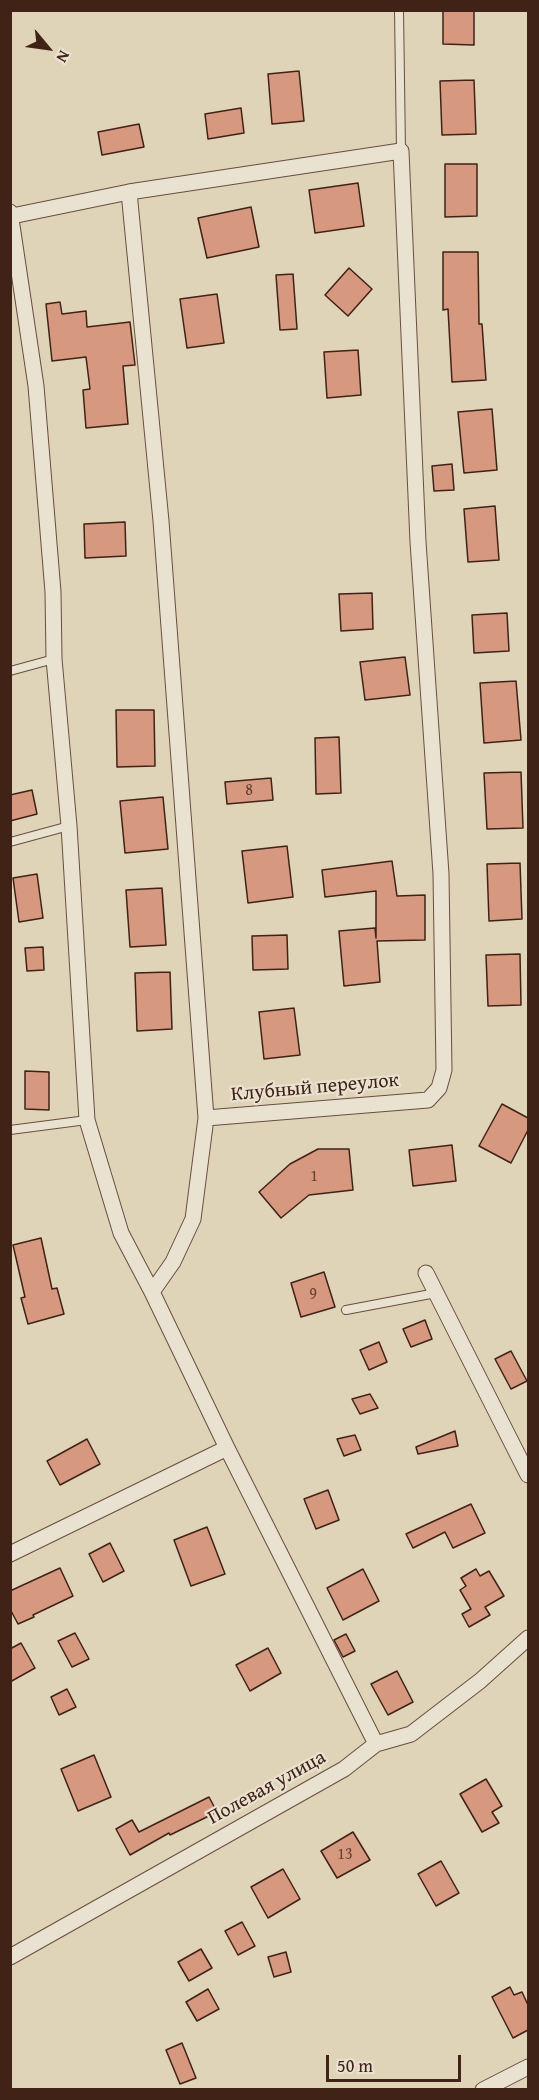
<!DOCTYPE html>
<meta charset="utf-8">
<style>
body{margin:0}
#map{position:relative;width:539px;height:2100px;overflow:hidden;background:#dfd3b8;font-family:"Gentium Book Plus",serif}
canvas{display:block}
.frame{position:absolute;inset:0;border:12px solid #402217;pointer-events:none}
.north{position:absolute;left:18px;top:18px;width:60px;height:60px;-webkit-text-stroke:4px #eae2d1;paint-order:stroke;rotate:119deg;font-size:16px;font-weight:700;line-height:24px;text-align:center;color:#402217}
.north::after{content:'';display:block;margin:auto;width:21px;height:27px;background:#402217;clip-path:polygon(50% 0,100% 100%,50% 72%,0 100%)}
.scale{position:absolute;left:326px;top:2055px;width:135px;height:27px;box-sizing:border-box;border:3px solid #402217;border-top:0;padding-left:8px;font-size:18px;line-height:21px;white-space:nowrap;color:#402217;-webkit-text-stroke:4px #eae2d1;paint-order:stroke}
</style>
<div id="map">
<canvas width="539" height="2100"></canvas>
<div class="frame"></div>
<div class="north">N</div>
<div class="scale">50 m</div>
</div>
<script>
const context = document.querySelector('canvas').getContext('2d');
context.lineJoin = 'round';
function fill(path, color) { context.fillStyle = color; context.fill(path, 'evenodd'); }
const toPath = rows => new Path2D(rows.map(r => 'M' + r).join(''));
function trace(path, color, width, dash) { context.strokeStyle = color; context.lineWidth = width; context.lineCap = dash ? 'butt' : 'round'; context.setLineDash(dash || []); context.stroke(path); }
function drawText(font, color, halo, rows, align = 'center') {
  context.font = font + ' "Gentium Book Plus",serif'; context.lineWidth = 4.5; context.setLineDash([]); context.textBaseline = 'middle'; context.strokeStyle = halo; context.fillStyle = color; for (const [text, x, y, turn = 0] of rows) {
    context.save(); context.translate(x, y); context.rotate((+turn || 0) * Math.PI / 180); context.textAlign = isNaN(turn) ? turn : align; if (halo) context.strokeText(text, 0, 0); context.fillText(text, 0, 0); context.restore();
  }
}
const building = toPath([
 [443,10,474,10,474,45,443,44,443,10],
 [299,71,304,121,272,124,268,74,299,71],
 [474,80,476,134,442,135,440,81,474,80],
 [241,108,244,133,208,139,205,114,241,108],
 [139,124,144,147,102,155,98,132,139,124],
 [445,164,477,164,477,216,445,217,445,164],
 [358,183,364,226,315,233,309,190,358,183],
 [251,207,259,247,207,258,198,218,251,207],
 [443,252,478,252,479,324,482,324,486,380,452,382,448,309,443,310,443,252],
 [349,268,372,289,348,316,325,295,349,268],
 [293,274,297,329,280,330,276,275,293,274],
 [217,294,224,343,187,348,180,299,217,294],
 [60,302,62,314,86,311,87,327,130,322,135,365,123,366,128,424,86,428,83,390,90,389,86,357,52,361,46,304,60,302],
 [358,350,361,395,327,398,324,352,358,350],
 [492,409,497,470,464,473,458,412,492,409],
 [452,464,454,490,434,491,432,466,452,464],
 [495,506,499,560,468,562,464,509,495,506],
 [125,522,126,556,85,558,84,524,125,522],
 [372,593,373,629,341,631,339,594,372,593],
 [507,613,509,651,474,653,472,615,507,613],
 [405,657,410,695,365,700,360,662,405,657],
 [516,681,521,740,484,743,480,683,516,681],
 [116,710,154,710,155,766,117,767,116,710],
 [339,737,341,793,316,794,315,738,339,737],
 [521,772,523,828,487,829,484,773,521,772],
 [271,778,273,800,227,804,225,782,271,778],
 [32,790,37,814,10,821,10,795,32,790],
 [163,797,168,849,125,853,120,801,163,797],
 [287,846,293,897,248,903,242,851,287,846],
 [392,861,397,896,425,895,425,940,377,941,380,982,344,986,339,931,375,928,376,938,376,891,325,897,322,870,392,861],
 [520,863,522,919,489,921,487,864,520,863],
 [37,874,43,918,19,922,13,878,37,874],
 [162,888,166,945,130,947,126,890,162,888],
 [287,935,288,969,253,970,252,936,287,935],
 [43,947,44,970,27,971,25,948,43,947],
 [520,954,521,1005,488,1006,486,955,520,954],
 [170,972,172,1029,137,1031,135,973,170,972],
 [294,1008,300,1055,264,1059,259,1012,294,1008],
 [25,1071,49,1072,49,1110,25,1109,25,1071],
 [502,1104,528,1118,528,1130,511,1163,479,1146,502,1104],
 [452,1145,456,1181,413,1186,409,1150,452,1145],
 [318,1149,349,1149,353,1190,309,1195,281,1218,259,1192,290,1164,318,1149],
 [41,1238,52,1289,57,1288,64,1314,28,1324,21,1298,25,1297,13,1245,41,1238],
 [324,1272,335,1307,301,1317,291,1283,324,1272],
 [425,1320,432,1339,411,1347,403,1329,425,1320],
 [379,1342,387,1362,369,1370,360,1350,379,1342],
 [511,1351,527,1381,511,1389,495,1359,511,1351],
 [370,1394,378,1408,360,1414,352,1399,370,1394],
 [455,1431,458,1446,418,1454,416,1447,455,1431],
 [355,1435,361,1450,344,1456,337,1439,355,1435],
 [87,1439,100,1464,60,1485,47,1461,87,1439],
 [328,1490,339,1520,316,1529,304,1499,328,1490],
 [471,1504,485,1533,453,1548,445,1532,413,1548,406,1534,471,1504],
 [207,1527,225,1574,191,1586,174,1540,207,1527],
 [110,1543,124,1571,103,1582,89,1554,110,1543],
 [60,1568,73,1596,33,1615,34,1617,18,1624,10,1609,10,1591,60,1568],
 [363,1569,379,1601,343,1620,327,1588,363,1569],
 [476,1569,480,1576,489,1571,504,1596,485,1607,490,1615,469,1627,462,1614,471,1609,460,1590,466,1586,461,1578,476,1569],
 [75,1633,89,1659,72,1667,58,1641,75,1633],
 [346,1634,355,1651,343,1657,334,1640,346,1634],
 [21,1643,35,1668,10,1682,10,1649,21,1643],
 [268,1648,281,1673,250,1691,236,1665,268,1648],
 [397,1671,413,1702,388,1715,371,1684,397,1671],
 [67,1689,76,1707,59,1715,51,1697,67,1689],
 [94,1755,111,1797,78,1811,61,1769,94,1755],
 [486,1779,502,1806,492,1812,499,1823,482,1832,460,1794,486,1779],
 [209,1797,217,1812,170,1835,169,1833,130,1855,116,1829,132,1820,139,1832,209,1797],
 [353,1832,370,1860,337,1878,321,1851,353,1832],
 [441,1861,459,1893,436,1906,418,1874,441,1861],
 [283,1869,300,1899,268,1918,251,1887,283,1869],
 [242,1922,255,1946,238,1955,225,1931,242,1922],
 [201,1949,212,1968,189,1981,178,1962,201,1949],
 [286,1952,291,1972,274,1977,268,1957,286,1952],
 [510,1987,514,1995,522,1992,528,2005,528,2030,513,2038,492,1997,510,1987],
 [208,1989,219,2009,197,2021,186,2002,208,1989],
 [182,2043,196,2078,180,2084,166,2050,182,2043]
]);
const lane = toPath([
 [399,10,401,151],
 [10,671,54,659],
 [10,842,69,826],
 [10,1130,87,1120],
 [346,1310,436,1293]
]);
const street = toPath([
 [129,192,161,521,206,1118,193,1219,173,1262,152,1292],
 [10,212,36,386,53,592,54,659,69,826,87,1120,121,1233,152,1292,227,1448,376,1744],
 [12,216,129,192,401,151,418,542,441,874,444,1070,439,1088,428,1100,206,1118],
 [426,1273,528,1475],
 [10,1554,227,1448],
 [10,1957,344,1769,376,1744,411,1734,480,1681,528,1638],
 [483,2090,528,2067]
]);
const numberNames = [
 ["8",249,791],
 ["1",314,1177],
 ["9",313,1295],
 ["13",345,1855]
];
const streetNames = [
 ["Клубный переулок",315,1088,-5],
 ["Полевая улица",267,1788,-29]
];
fill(building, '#d6987f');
trace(building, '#402217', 1.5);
trace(lane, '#684e3f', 10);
trace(street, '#684e3f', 17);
trace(lane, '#eae2d1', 8);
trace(street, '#eae2d1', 15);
drawText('16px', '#664031', null, numberNames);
drawText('20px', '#402217', '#eae2d1', streetNames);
</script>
